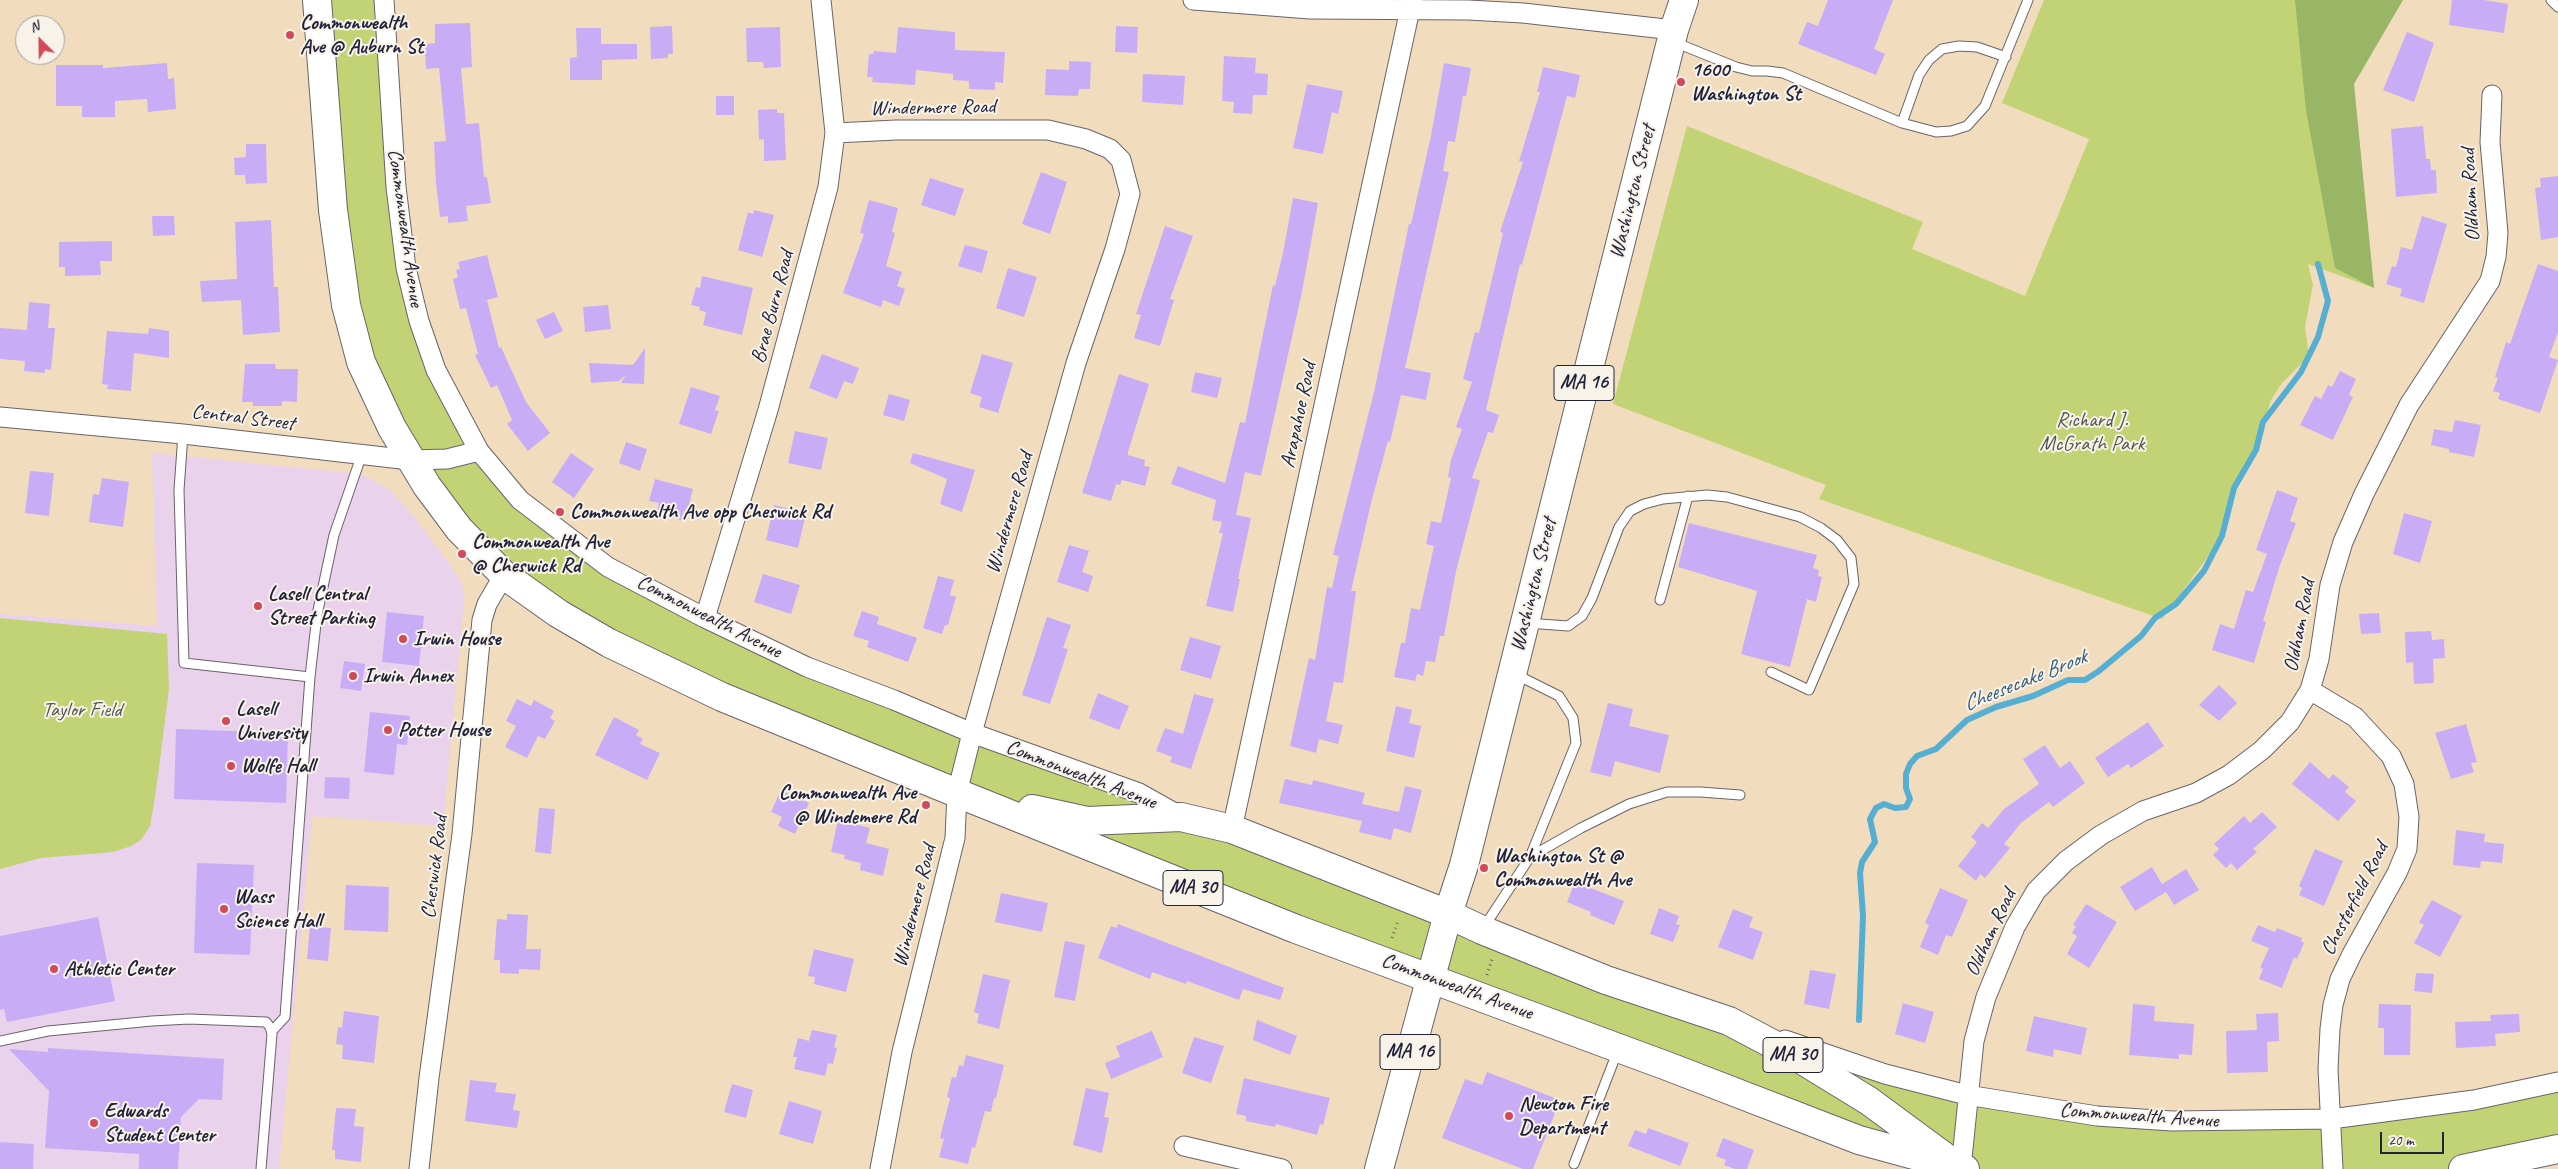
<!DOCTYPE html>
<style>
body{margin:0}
#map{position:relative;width:2558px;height:1169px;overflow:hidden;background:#f1ddbd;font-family:Caveat,sans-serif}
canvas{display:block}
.north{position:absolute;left:15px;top:15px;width:50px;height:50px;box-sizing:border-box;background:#f7f3e8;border:1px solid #a29fa3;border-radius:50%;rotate:337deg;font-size:14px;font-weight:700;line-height:20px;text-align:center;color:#22223b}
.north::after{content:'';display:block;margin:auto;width:18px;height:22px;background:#d1495b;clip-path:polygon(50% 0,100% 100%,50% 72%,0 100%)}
.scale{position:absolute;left:2380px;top:1132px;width:64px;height:22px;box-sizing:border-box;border:2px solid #22223b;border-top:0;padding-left:6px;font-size:15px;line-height:18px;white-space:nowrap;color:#22223b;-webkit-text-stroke:4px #f7f3e8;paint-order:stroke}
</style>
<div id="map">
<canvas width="2558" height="1169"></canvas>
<div class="north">N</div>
<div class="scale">20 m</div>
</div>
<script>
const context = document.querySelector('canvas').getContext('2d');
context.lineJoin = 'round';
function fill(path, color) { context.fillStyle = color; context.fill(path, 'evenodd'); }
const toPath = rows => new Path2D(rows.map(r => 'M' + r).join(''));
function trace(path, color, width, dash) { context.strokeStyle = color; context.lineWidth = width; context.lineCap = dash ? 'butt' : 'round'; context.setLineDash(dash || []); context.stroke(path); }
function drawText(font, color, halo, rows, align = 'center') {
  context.font = font + ' Caveat,sans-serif'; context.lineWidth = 4; context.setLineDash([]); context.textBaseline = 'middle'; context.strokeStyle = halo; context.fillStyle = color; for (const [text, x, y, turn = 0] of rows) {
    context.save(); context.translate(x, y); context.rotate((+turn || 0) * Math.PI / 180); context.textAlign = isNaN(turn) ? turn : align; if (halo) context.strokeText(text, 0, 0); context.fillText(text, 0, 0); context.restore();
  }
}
const built = toPath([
 [152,453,361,474,389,489,415,518,455,572,463,586,464,600,443,826,312,816,279,1169,0,1169,0,614,157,626]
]);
const green = toPath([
 [317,0,384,0,396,187,436,370,520,500,705,618,1729,1021,1967,1095,2250,1122,2558,1082,2558,1149,2463,1169,1965,1169,722,697,481,553,361,362],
 [2044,0,2345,0,2374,288,2308,264,2313,285,2305,327,2309,356,2282,383,2271,400,2257,446,2234,487,2224,528,2218,543,2162,619,1819,499,1826,485,1613,404,1687,126,1923,222,1912,249,2025,296,2089,139,2002,103],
 [0,618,167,634,169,689,156,791,150,826,141,840,131,846,113,852,41,858,0,869]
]);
const forest = toPath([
 [2295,0,2403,0,2354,84,2374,288,2335,268,2306,110]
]);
const stream = toPath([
 [1859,1020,1863,916,1860,873,1862,862,1875,842,1870,819,1876,808,1884,804,1895,808,1906,807,1910,799,1906,788,1906,774,1910,764,1917,756,1936,749,1967,720,1996,707,2033,696,2068,680,2085,680,2099,671,2141,636,2155,618,2176,604,2204,571,2222,536,2234,488,2256,450,2263,422,2301,372,2318,337,2328,301,2318,264]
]);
const building = toPath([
 [1828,0,1893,0,1874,49,1885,54,1876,75,1798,44,1807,22,1818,26],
 [2452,0,2484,0,2508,4,2504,33,2449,25],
 [470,23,472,67,461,68,466,124,479,123,484,177,487,177,491,203,466,206,468,221,448,223,448,216,440,217,436,183,434,142,446,141,439,68,426,69,425,44,435,43,435,24],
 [672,26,673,54,668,54,668,58,651,59,650,27],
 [1116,26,1138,27,1137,53,1115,52],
 [780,27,781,67,764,68,763,62,747,62,746,28],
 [898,27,955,32,955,50,1005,52,1003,83,995,82,995,90,969,89,969,81,953,80,953,74,916,70,915,85,872,82,873,77,867,77,869,54,873,54,874,51,896,53],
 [576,28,601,28,601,44,637,44,637,59,602,60,602,80,570,80,570,58,577,57],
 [2407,32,2434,43,2414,102,2383,90],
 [1224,56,1256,58,1255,73,1268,74,1267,95,1253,95,1252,114,1233,113,1234,102,1222,101],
 [1069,61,1091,62,1090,89,1079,89,1078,96,1045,95,1046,69,1069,70],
 [167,63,168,79,174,78,176,109,148,112,147,99,115,101,115,117,82,117,82,106,56,106,56,65,103,65,103,68],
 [1444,63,1471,68,1466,96,1463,96,1455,142,1448,141,1443,171,1449,172,1405,368,1431,373,1426,400,1401,395,1390,442,1388,441,1371,503,1351,591,1356,591,1343,683,1334,682,1326,721,1343,725,1338,744,1319,739,1316,753,1290,746,1309,658,1315,660,1327,587,1332,588,1339,556,1333,555,1374,392,1409,224,1411,224,1431,136],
 [1543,67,1580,75,1575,98,1567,96,1522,265,1520,264,1486,410,1499,415,1493,433,1488,432,1472,478,1480,480,1456,571,1444,636,1440,636,1435,662,1426,661,1423,676,1417,674,1415,681,1394,677,1401,643,1405,643,1411,608,1420,610,1434,546,1426,544,1431,521,1441,523,1451,478,1448,477,1451,460,1462,429,1456,427,1472,382,1463,379,1475,332,1479,333,1503,233,1500,232,1523,162,1519,161,1540,92,1537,92],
 [1143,74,1185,76,1183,105,1142,102],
 [1307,84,1343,91,1338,114,1332,112,1323,154,1293,148],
 [716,96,734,96,734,115,716,115],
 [777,109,777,113,784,113,786,160,764,161,764,139,759,140,758,110],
 [2423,126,2426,159,2430,159,2431,170,2436,170,2437,193,2396,197,2391,129],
 [246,144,266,144,267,183,246,184,245,175,235,175,234,158,246,157],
 [1041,172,1067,182,1050,234,1022,224],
 [2558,176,2558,237,2541,240,2535,188,2541,187,2540,178],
 [930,178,964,189,955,216,921,205],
 [1293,198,1318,203,1302,292,1261,476,1245,472,1236,515,1251,518,1238,579,1240,579,1233,612,1206,606,1223,533,1219,533,1222,522,1212,520,1216,500,1171,484,1178,466,1225,483,1240,422,1245,423,1273,285,1275,286,1283,253],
 [869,200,898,208,892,232,895,233,886,266,902,272,897,286,905,289,899,306,883,300,881,307,843,293,864,234,860,233],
 [754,210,774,215,762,257,738,250,748,212,753,214],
 [152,216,174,216,175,235,153,236],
 [2422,216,2447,224,2424,303,2400,296,2402,289,2386,284,2392,266,2396,267,2401,247,2412,250],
 [271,220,274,287,278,287,280,332,243,335,241,300,202,302,200,281,237,279,235,222],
 [1165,226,1193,236,1170,299,1174,300,1160,346,1134,338,1141,315,1136,314],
 [112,241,112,261,100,261,101,275,65,276,65,267,59,267,59,242],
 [965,245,988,251,982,273,958,266],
 [487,255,498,297,487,300,499,348,501,347,526,402,550,433,528,451,507,424,512,420,497,385,491,388,475,355,478,354,466,308,460,309,453,279,458,277,456,270,460,269,458,262],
 [2538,264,2558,271,2558,332,2549,357,2558,360,2540,413,2498,399,2500,393,2493,391,2498,378,2495,377,2506,342,2510,344],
 [1008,268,1037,277,1024,317,996,308],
 [702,276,753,288,742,335,703,325,706,312,699,310,700,307,691,305,696,287,700,288],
 [29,302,50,304,48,328,55,328,51,370,45,369,45,373,24,371,25,361,0,359,0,328,27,330],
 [608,305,611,329,585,332,583,307],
 [554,312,563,331,545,339,536,320],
 [149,328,169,331,169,358,134,353,131,391,107,389,108,385,102,384,107,331,148,334],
 [645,348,644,384,621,383,626,375,619,381,591,383,589,363,633,365],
 [822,354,859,368,853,384,844,381,837,399,809,388],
 [982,354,1013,363,998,413,979,407,982,397,970,393],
 [245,364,275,364,276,369,298,369,297,402,282,401,282,406,253,406,253,402,242,402],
 [2340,371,2356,379,2349,395,2353,397,2333,440,2300,425,2315,396,2321,399,2328,385,2332,387],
 [1195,372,1222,378,1217,398,1191,392],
 [1119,374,1149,384,1128,452,1128,455,1145,460,1144,466,1150,467,1145,486,1122,480,1120,485,1116,484,1111,501,1082,493],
 [691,387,720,396,715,410,719,411,711,434,679,424],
 [889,394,910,400,904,421,883,415],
 [2455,420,2481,425,2474,457,2449,452,2449,449,2431,445,2434,429,2452,432],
 [795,431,828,438,821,470,788,463],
 [626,442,647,449,640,471,619,463],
 [571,453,594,469,574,498,552,482],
 [913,453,975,470,962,512,940,504,947,479,910,463],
 [30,471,54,473,49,516,25,513],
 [102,478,129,482,123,527,89,522,93,494,99,495],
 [655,479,693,489,685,521,656,514,659,503,649,501],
 [2277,490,2298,498,2290,521,2296,523,2279,568,2263,621,2266,622,2254,663,2212,650,2220,624,2234,629,2246,590,2253,592,2267,554,2256,550],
 [774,505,806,513,798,548,766,540],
 [2404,513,2432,521,2420,563,2393,554],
 [1689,523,1817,555,1813,568,1819,570,1818,576,1822,577,1816,602,1807,599,1790,667,1741,654,1757,591,1678,567],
 [1069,545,1089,551,1082,572,1093,576,1088,592,1057,582],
 [763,574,800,585,791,614,754,602],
 [938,576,954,580,950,595,956,597,948,625,945,625,942,634,923,628],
 [862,611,879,617,877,624,917,638,908,662,867,647,869,641,853,636],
 [387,612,424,616,419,666,382,662],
 [2379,613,2381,633,2361,634,2359,614],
 [1047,617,1071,625,1063,648,1068,649,1050,704,1022,695],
 [2431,631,2432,640,2444,639,2445,658,2433,659,2434,683,2414,684,2413,662,2406,663,2405,632],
 [1190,637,1221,646,1211,679,1180,670],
 [344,661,365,664,361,691,340,688],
 [2219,685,2237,703,2219,721,2199,705],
 [1098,693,1129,706,1119,730,1089,718],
 [1194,694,1214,699,1191,769,1170,762,1172,757,1156,751,1165,728,1183,734],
 [517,699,531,706,534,700,554,711,550,718,555,721,545,739,538,736,527,758,505,747,516,726,506,721],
 [1608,703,1633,709,1629,726,1669,735,1660,773,1615,761,1611,777,1590,772],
 [1396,706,1412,710,1409,723,1421,726,1414,758,1386,751],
 [370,712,410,716,407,745,397,744,394,775,364,772],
 [614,717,639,730,636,735,643,739,640,744,660,753,647,780,595,755],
 [2148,722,2164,746,2131,768,2128,764,2108,777,2095,758],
 [2466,724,2477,762,2471,763,2474,772,2451,779,2435,733],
 [176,729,288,733,286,803,174,799],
 [2045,745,2060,768,2070,761,2085,783,2053,807,2049,802,2021,823,2004,844,2010,848,1985,878,1980,874,1976,881,1958,866,1977,842,1971,837,1982,823,1988,828,2004,809,2039,784,2023,759],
 [2310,762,2329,779,2333,774,2349,787,2345,792,2356,801,2338,821,2292,784],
 [325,777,350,778,349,799,324,798],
 [1285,779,1312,785,1313,780,1365,793,1362,804,1399,812,1405,786,1422,790,1411,833,1394,828,1391,840,1359,832,1362,821,1279,803],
 [781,790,809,803,795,834,778,826,782,817,771,812],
 [539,808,555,809,551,854,535,852],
 [2262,812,2277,827,2253,849,2257,852,2237,870,2231,863,2226,868,2213,855,2219,849,2214,844,2244,816,2250,823],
 [838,820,870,828,866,843,889,849,883,876,860,870,861,863,844,859,845,855,831,852],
 [2456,830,2485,834,2484,842,2504,844,2502,863,2481,861,2480,868,2453,865],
 [2315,849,2343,861,2324,906,2299,895,2302,888,2299,886],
 [197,863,254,865,250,955,194,953],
 [2152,867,2162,884,2186,869,2199,890,2174,905,2166,892,2135,911,2120,887],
 [1575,882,1624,901,1614,925,1590,915,1591,912,1567,902],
 [346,885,389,887,388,932,344,930],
 [1940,888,1968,900,1952,937,1946,935,1938,955,1920,947,1929,925,1925,923],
 [1001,893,1048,903,1042,932,995,922],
 [2432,900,2462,916,2440,957,2414,943,2424,925,2419,922],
 [2086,904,2117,922,2089,968,2067,954,2077,936,2072,933,2076,926,2073,925],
 [1659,908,1679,916,1676,924,1680,925,1673,942,1650,934],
 [1733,909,1753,917,1749,927,1763,932,1753,960,1718,947],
 [507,914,528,915,526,949,541,949,540,970,519,969,519,974,500,973,500,960,494,960,497,919,507,920],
 [98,917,115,1001,7,1022,4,1009,0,1010,0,936],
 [1118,924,1284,988,1280,1000,1243,989,1239,1000,1187,981,1186,984,1152,972,1150,979,1098,958,1111,926,1117,928],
 [2258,925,2275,932,2277,928,2302,938,2301,941,2304,943,2297,959,2294,957,2282,988,2259,979,2263,969,2260,968,2269,948,2251,941],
 [310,926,331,928,328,961,307,959],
 [1065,941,1085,945,1075,1001,1054,997],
 [814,949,854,959,846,992,814,984,815,977,808,976],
 [1810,970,1836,974,1829,1009,1804,1004],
 [2416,973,2434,974,2432,993,2414,991],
 [983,974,1010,980,999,1029,977,1023,979,1014,974,1012],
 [1903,1003,1934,1012,1925,1043,1895,1034],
 [2133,1004,2155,1006,2154,1021,2194,1024,2192,1055,2179,1054,2179,1059,2129,1055],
 [2379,1004,2411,1005,2410,1055,2384,1055,2384,1028,2378,1028],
 [344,1011,379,1016,374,1063,342,1059,343,1045,336,1044,338,1027,342,1028],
 [2278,1013,2279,1041,2267,1042,2268,1072,2227,1073,2226,1031,2257,1030,2256,1014],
 [2519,1014,2520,1032,2495,1034,2496,1046,2456,1048,2455,1022,2491,1021,2490,1015],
 [2034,1016,2087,1028,2081,1055,2054,1049,2053,1057,2026,1051],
 [1257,1020,1297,1036,1290,1055,1253,1040],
 [812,1030,837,1035,834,1047,837,1048,833,1064,828,1063,825,1076,794,1069,797,1057,793,1057,798,1038,809,1041],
 [1152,1031,1163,1057,1111,1079,1105,1063,1120,1057,1116,1046],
 [1194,1037,1224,1046,1211,1083,1182,1073],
 [48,1048,224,1059,222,1100,199,1099,181,1117,178,1169,139,1169,139,1154,45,1148,49,1091,9,1049,48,1052],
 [966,1055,1004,1065,996,1098,994,1098,991,1112,985,1111,975,1148,972,1147,968,1164,939,1157,944,1139,940,1138,950,1098,947,1097,952,1077,956,1078,959,1065,963,1066],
 [1487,1072,1560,1100,1533,1169,1523,1169,1442,1138,1465,1079,1482,1085],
 [1244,1078,1330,1098,1323,1125,1320,1124,1317,1135,1276,1124,1275,1127,1246,1121,1246,1116,1236,1114],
 [470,1080,497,1083,495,1092,516,1094,513,1110,520,1111,517,1128,465,1121],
 [732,1084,753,1090,746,1118,724,1112],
 [1086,1088,1109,1093,1104,1117,1109,1118,1102,1153,1073,1145],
 [789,1101,822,1111,813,1144,779,1134],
 [336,1108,356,1109,354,1126,364,1127,361,1162,335,1159,335,1150,332,1150],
 [1648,1128,1689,1143,1680,1166,1628,1146,1635,1130,1646,1134],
 [1723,1138,1754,1150,1747,1169,1735,1169,1724,1165,1726,1160,1716,1156],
 [0,1142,34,1144,33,1169,0,1169]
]);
const path = toPath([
 [1392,938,1398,921],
 [1487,975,1492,959]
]);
const lane = toPath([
 [2551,0,2558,7],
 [1674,42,1736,67,1752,71,1767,71,1783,73,1902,123,1936,132,1951,131,1967,126,1985,106,2028,0],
 [1902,123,1919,75,1929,60,1942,49,1959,46,1977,47,2006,57],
 [183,434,179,490,184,663,310,677,317,615,334,535,362,454],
 [1660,600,1688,496],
 [1527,623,1568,626,1582,616,1592,598,1619,527,1630,511,1644,504,1663,499,1707,495,1727,497,1800,517,1821,528,1837,540,1851,558,1854,584,1809,690,1771,672],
 [1530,857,1581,828,1629,804,1667,792,1701,792,1740,795],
 [1484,927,1530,857,1576,743,1573,718,1559,696,1515,674],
 [272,1031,285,1017,310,677],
 [0,1041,48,1031,152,1021,189,1019,266,1022,270,1027,272,1034,261,1169],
 [1574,1164,1618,1050]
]);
const street = toPath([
 [384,0,396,187,406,268,419,321,436,370,479,451,520,500,608,567,705,618,807,667,894,700,972,733,1139,793,1180,816],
 [1193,0,1310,9,1468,10,1523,13,1674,30],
 [835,133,896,130,1048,130,1086,139,1110,149,1121,160,1130,194,1115,249,1076,363,972,733,957,793,955,838,902,1052,880,1169],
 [0,417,183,434,410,460,447,459,479,451],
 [705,618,768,410,828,187,835,133,821,0],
 [2310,690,2355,717,2391,756,2404,784,2409,817,2407,849,2397,873,2352,954,2340,979,2333,1005,2330,1029,2328,1069,2333,1169],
 [1232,829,1412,0],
 [1785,1040,1885,1074,1967,1095,2097,1116,2172,1121,2331,1119,2474,1100,2558,1082],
 [1184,1146,1282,1169],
 [1961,1168,1974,1041,1986,997,2015,927,2036,891,2066,861,2101,835,2143,811,2196,793,2229,775,2262,750,2290,722,2310,690,2319,659,2330,585,2343,542,2364,494,2409,405,2490,281,2496,257,2498,233,2490,142,2492,95],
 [419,1169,429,1078,462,834,482,620,487,604,504,575]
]);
const primary = toPath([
 [317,0,333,210,346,305,361,362,392,428,427,486,459,529,504,575,559,614,609,643,722,697,957,793,1296,929,1667,1066,1859,1140,1965,1169],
 [1032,809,1087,821,1181,817,1232,829,1448,914,1482,930,1606,980,1729,1021,1799,1058,1869,1101,1949,1160],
 [1379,1169,1448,914,1464,865,1674,30,1684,0],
 [2463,1169,2558,1149]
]);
const markers = [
 [290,35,5,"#d1495b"],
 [1681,82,5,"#d1495b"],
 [560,512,5,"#d1495b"],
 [462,554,5,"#d1495b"],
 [258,606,5,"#d1495b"],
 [403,639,5,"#d1495b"],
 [353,676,5,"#d1495b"],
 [226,721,5,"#d1495b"],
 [388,730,5,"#d1495b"],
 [231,766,5,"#d1495b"],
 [926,805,5,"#d1495b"],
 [1484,868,5,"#d1495b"],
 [224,909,5,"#d1495b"],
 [54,969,5,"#d1495b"],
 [1509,1116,5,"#d1495b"],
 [94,1123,5,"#d1495b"]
];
const shields = [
 [1584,383,60],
 [1193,888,60],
 [1410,1052,60],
 [1793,1055,60]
];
const shieldNames = [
 ["MA 16",1584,383],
 ["MA 30",1193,888],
 ["MA 16",1410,1052],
 ["MA 30",1793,1055]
];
const poiNames = [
 ["Commonwealth",300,23],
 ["Ave @ Auburn St",300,47],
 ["1600",1691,70],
 ["Washington St",1691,94],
 ["Commonwealth Ave opp Cheswick Rd",570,512],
 ["Commonwealth Ave",472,542],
 ["@ Cheswick Rd",472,566],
 ["Lasell Central",268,594],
 ["Street Parking",268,618],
 ["Irwin House",413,639],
 ["Irwin Annex",363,676],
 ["Lasell",236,709],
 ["University",236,733],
 ["Potter House",398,730],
 ["Wolfe Hall",241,766],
 ["Commonwealth Ave",916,793,"right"],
 ["@ Windemere Rd",916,817,"right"],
 ["Washington St @",1494,856],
 ["Commonwealth Ave",1494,880],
 ["Wass",234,897],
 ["Science Hall",234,921],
 ["Athletic Center",64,969],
 ["Newton Fire",1519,1104],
 ["Department",1519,1128],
 ["Edwards",104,1111],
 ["Student Center",104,1135]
];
const streetNames = [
 ["Windermere Road",933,108,-1],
 ["Washington Street",1633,192,-76],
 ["Oldham Road",2471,195,-93],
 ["Commonwealth Avenue",405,228,82],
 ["Brae Burn Road",773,307,-75],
 ["Arapahoe Road",1299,415,-78],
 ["Central Street",243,418,7],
 ["Windermere Road",1010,513,-74],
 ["Washington Street",1534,585,-76],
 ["Commonwealth Avenue",709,617,27],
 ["Oldham Road",2300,626,-79],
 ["Commonwealth Avenue",1081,775,21],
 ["Cheswick Road",435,867,-83],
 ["Chesterfield Road",2355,899,-63],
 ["Windermere Road",915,906,-76],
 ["Oldham Road",1991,933,-65],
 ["Commonwealth Avenue",1457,987,20],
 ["Commonwealth Avenue",2139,1116,4]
];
const parkNames = [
 ["Richard J.",2092,420],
 ["McGrath Park",2092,444],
 ["Taylor Field",82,710]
];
const waterNames = [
 ["Cheesecake Brook",2025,681,-22]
];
fill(built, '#ead1ec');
fill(green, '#c2d375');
fill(forest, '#99b566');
trace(stream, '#56afd3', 6);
fill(building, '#c8adf6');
trace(lane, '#6a6368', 11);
trace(street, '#6a6368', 21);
trace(primary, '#6a6368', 30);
trace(path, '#6a6368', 3, [1, 4]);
trace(lane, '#fff', 9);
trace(street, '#fff', 19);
trace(primary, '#fff', 28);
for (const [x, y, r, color] of markers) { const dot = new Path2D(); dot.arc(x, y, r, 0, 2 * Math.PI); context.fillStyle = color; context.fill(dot); trace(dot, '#f7f3e8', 2); }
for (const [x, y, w] of shields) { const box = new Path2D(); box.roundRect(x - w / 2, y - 17.5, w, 35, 4); context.fillStyle = '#f7f3e8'; context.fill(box); trace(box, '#22223b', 1); }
drawText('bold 20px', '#22223b', null, shieldNames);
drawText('bold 21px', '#22223b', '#f7f3e8', poiNames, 'left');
drawText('21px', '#22223b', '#f7f3e8', streetNames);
drawText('21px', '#52574c', '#f7f3e8', parkNames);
drawText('italic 22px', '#375a78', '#f7f3e8', waterNames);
</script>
